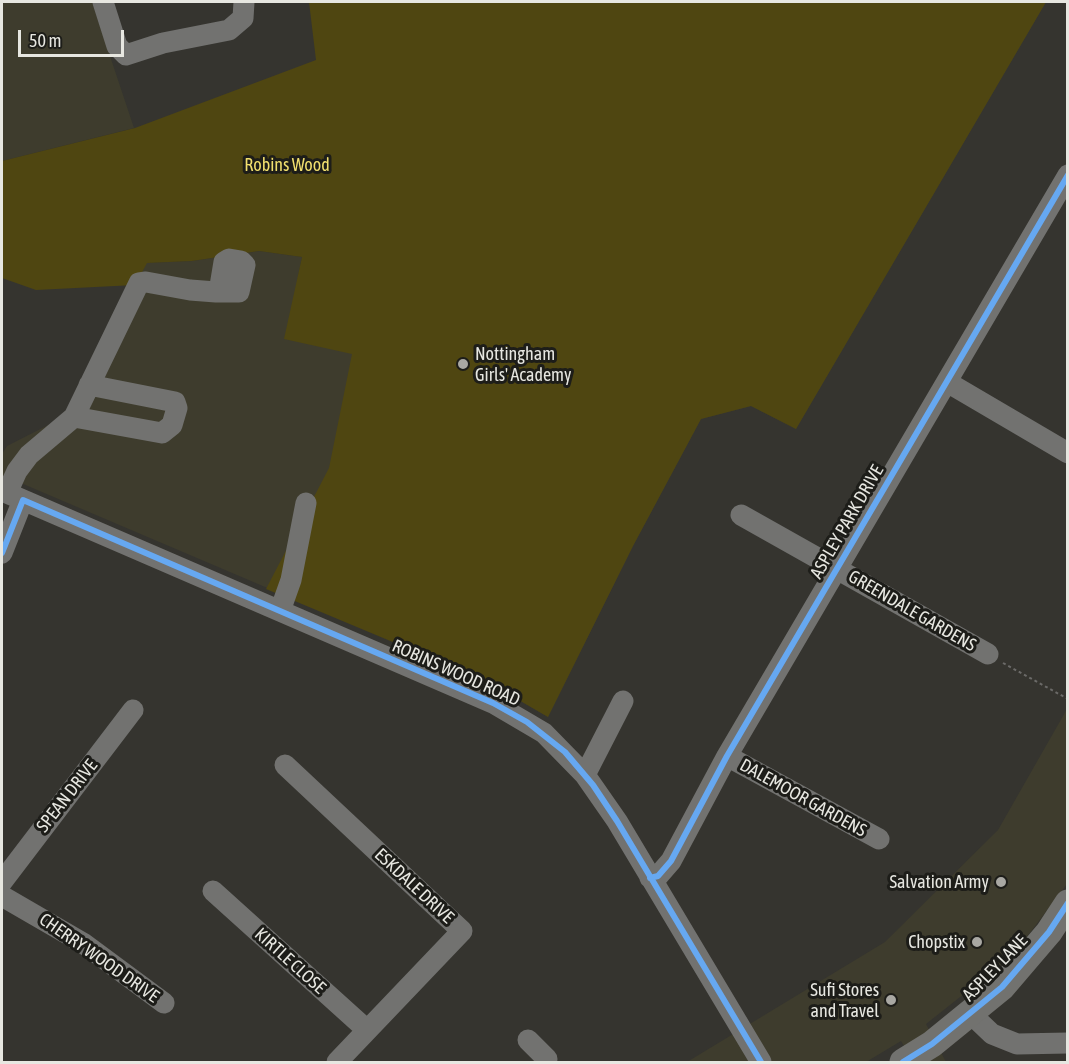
<!DOCTYPE html>
<style>
body{margin:0}
#map{position:relative;width:1069px;height:1064px;overflow:hidden;background:#35342f;font-family:"Asap Condensed",sans-serif}
canvas{display:block}
.frame{position:absolute;inset:0;border:3px solid #e7e7e1;pointer-events:none}
.scale{position:absolute;left:18px;top:30px;width:106px;height:27px;box-sizing:border-box;border:3px solid #e7e7e1;border-top:0;padding-left:8px;font-size:18px;line-height:21px;white-space:nowrap;color:#e7e7e1;-webkit-text-stroke:4px #1d1d19;paint-order:stroke}
</style>
<div id="map">
<canvas width="1069" height="1064"></canvas>
<div class="frame"></div>
<div class="scale">50 m</div>
</div>
<script>
const context = document.querySelector('canvas').getContext('2d');
context.lineJoin = 'round';
function fill(path, color) { context.fillStyle = color; context.fill(path, 'evenodd'); }
const toPath = rows => new Path2D(rows.map(r => 'M' + r).join(''));
function trace(path, color, width, dash) { context.strokeStyle = color; context.lineWidth = width; context.lineCap = dash ? 'butt' : 'round'; context.setLineDash(dash || []); context.stroke(path); }
function drawText(font, color, halo, rows, align = 'center') {
  context.font = font + ' "Asap Condensed",sans-serif'; context.lineWidth = 6; context.setLineDash([]); context.textBaseline = 'middle'; context.strokeStyle = halo; context.fillStyle = color; for (const [text, x, y, turn = 0] of rows) {
    context.save(); context.translate(x, y); context.rotate((+turn || 0) * Math.PI / 180); context.textAlign = isNaN(turn) ? turn : align; if (halo) context.strokeText(text, 0, 0); context.fillText(text, 0, 0); context.restore();
  }
}
const built = toPath([
 [2,2,92,2,134,128,2,161],
 [1046,2,796,429,751,406,701,419,633,546,548,717,486,681,2,475,2,454,7,446,62,418,146,263,192,261,259,251,302,257,297,283],
 [1067,709,1067,884,1013,955,926,1024,946,1062,914,1062,901,1041,866,1062,687,1062,885,942,998,830]
]);
const green = toPath([
 [309,2,1046,2,796,429,751,406,701,419,633,546,548,717,486,681,266,589,329,468,352,354,284,339,302,257,259,251,192,261,147,263,135,285,36,290,2,278,2,161,135,128,316,60]
]);
const path = toPath([
 [1003,663,1068,699]
]);
const minor = toPath([
 [103,2,117,46,126,55,163,43,229,30,243,18,244,2],
 [947,382,1068,453],
 [74,417,162,433,172,425,177,408,175,402,89,385],
 [2,491,493,703,544,733,585,775,617,821,761,1062],
 [7,493,17,471,29,455,74,417,139,283,146,282,190,290,216,292,239,292,245,265,241,261,229,259,224,262,219,292],
 [741,515,988,654],
 [2,553,23,500],
 [280,611,291,580,306,503],
 [727,756,879,839],
 [285,765,462,931,337,1062],
 [585,775,623,701],
 [650,878,658,876,671,861,727,756,1068,175],
 [2,882,133,710],
 [213,891,367,1030],
 [2,896,83,943,164,1003],
 [971,1014,992,1034,1017,1044,1068,1043],
 [528,1040,547,1059]
]);
const major = toPath([
 [903,1062,932,1044,1002,987,1049,932,1068,903]
]);
const cycleway = toPath([
 [2,553,23,500,493,703,527,722,565,752,593,785,617,821,761,1062],
 [650,878,658,876,671,861,727,756,1068,175],
 [903,1062,932,1044,1002,987,1049,932,1068,903]
]);
const markers = [
 [463,364,6,"#a9a8a3"],
 [1001,882,6,"#a9a8a3"],
 [977,942,6,"#a9a8a3"],
 [891,1000,6,"#a9a8a3"]
];
const parkNames = [
 ["Robins Wood",287,165]
];
const poiNames = [
 ["Nottingham",475,354,"left"],
 ["Girls' Academy",475,375,"left"],
 ["Salvation Army",989,882],
 ["Chopstix",965,942],
 ["Sufi Stores",879,990],
 ["and Travel",879,1011]
];
const streetNames = [
 ["ASPLEY PARK DRIVE",847,522,-60],
 ["GREENDALE GARDENS",912,611,30],
 ["ROBINS WOOD ROAD",456,673,24],
 ["SPEAN DRIVE",67,796,-52],
 ["DALEMOOR GARDENS",803,798,29],
 ["ESKDALE DRIVE",414,886,43],
 ["CHERRY WOOD DRIVE",99,958,35],
 ["KIRTLE CLOSE",290,961,42],
 ["ASPLEY LANE",995,968,-46]
];
fill(built, '#3e3c2d');
fill(green, '#4f4611');
trace(path, '#6b6a68', 2, [3, 3]);
trace(minor, '#727270', 21);
trace(major, '#72726f', 27);
trace(cycleway, '#66a8f1', 6);
for (const [x, y, r, color] of markers) { const dot = new Path2D(); dot.arc(x, y, r, 0, 2 * Math.PI); context.fillStyle = color; context.fill(dot); trace(dot, '#1d1d19', 2); }
drawText('18px', '#f1df6e', '#1d1d19', parkNames);
drawText('18px', '#e7e7e1', '#1d1d19', poiNames, 'right');
drawText('18px', '#e7e7e1', '#1d1d19', streetNames);
</script>
